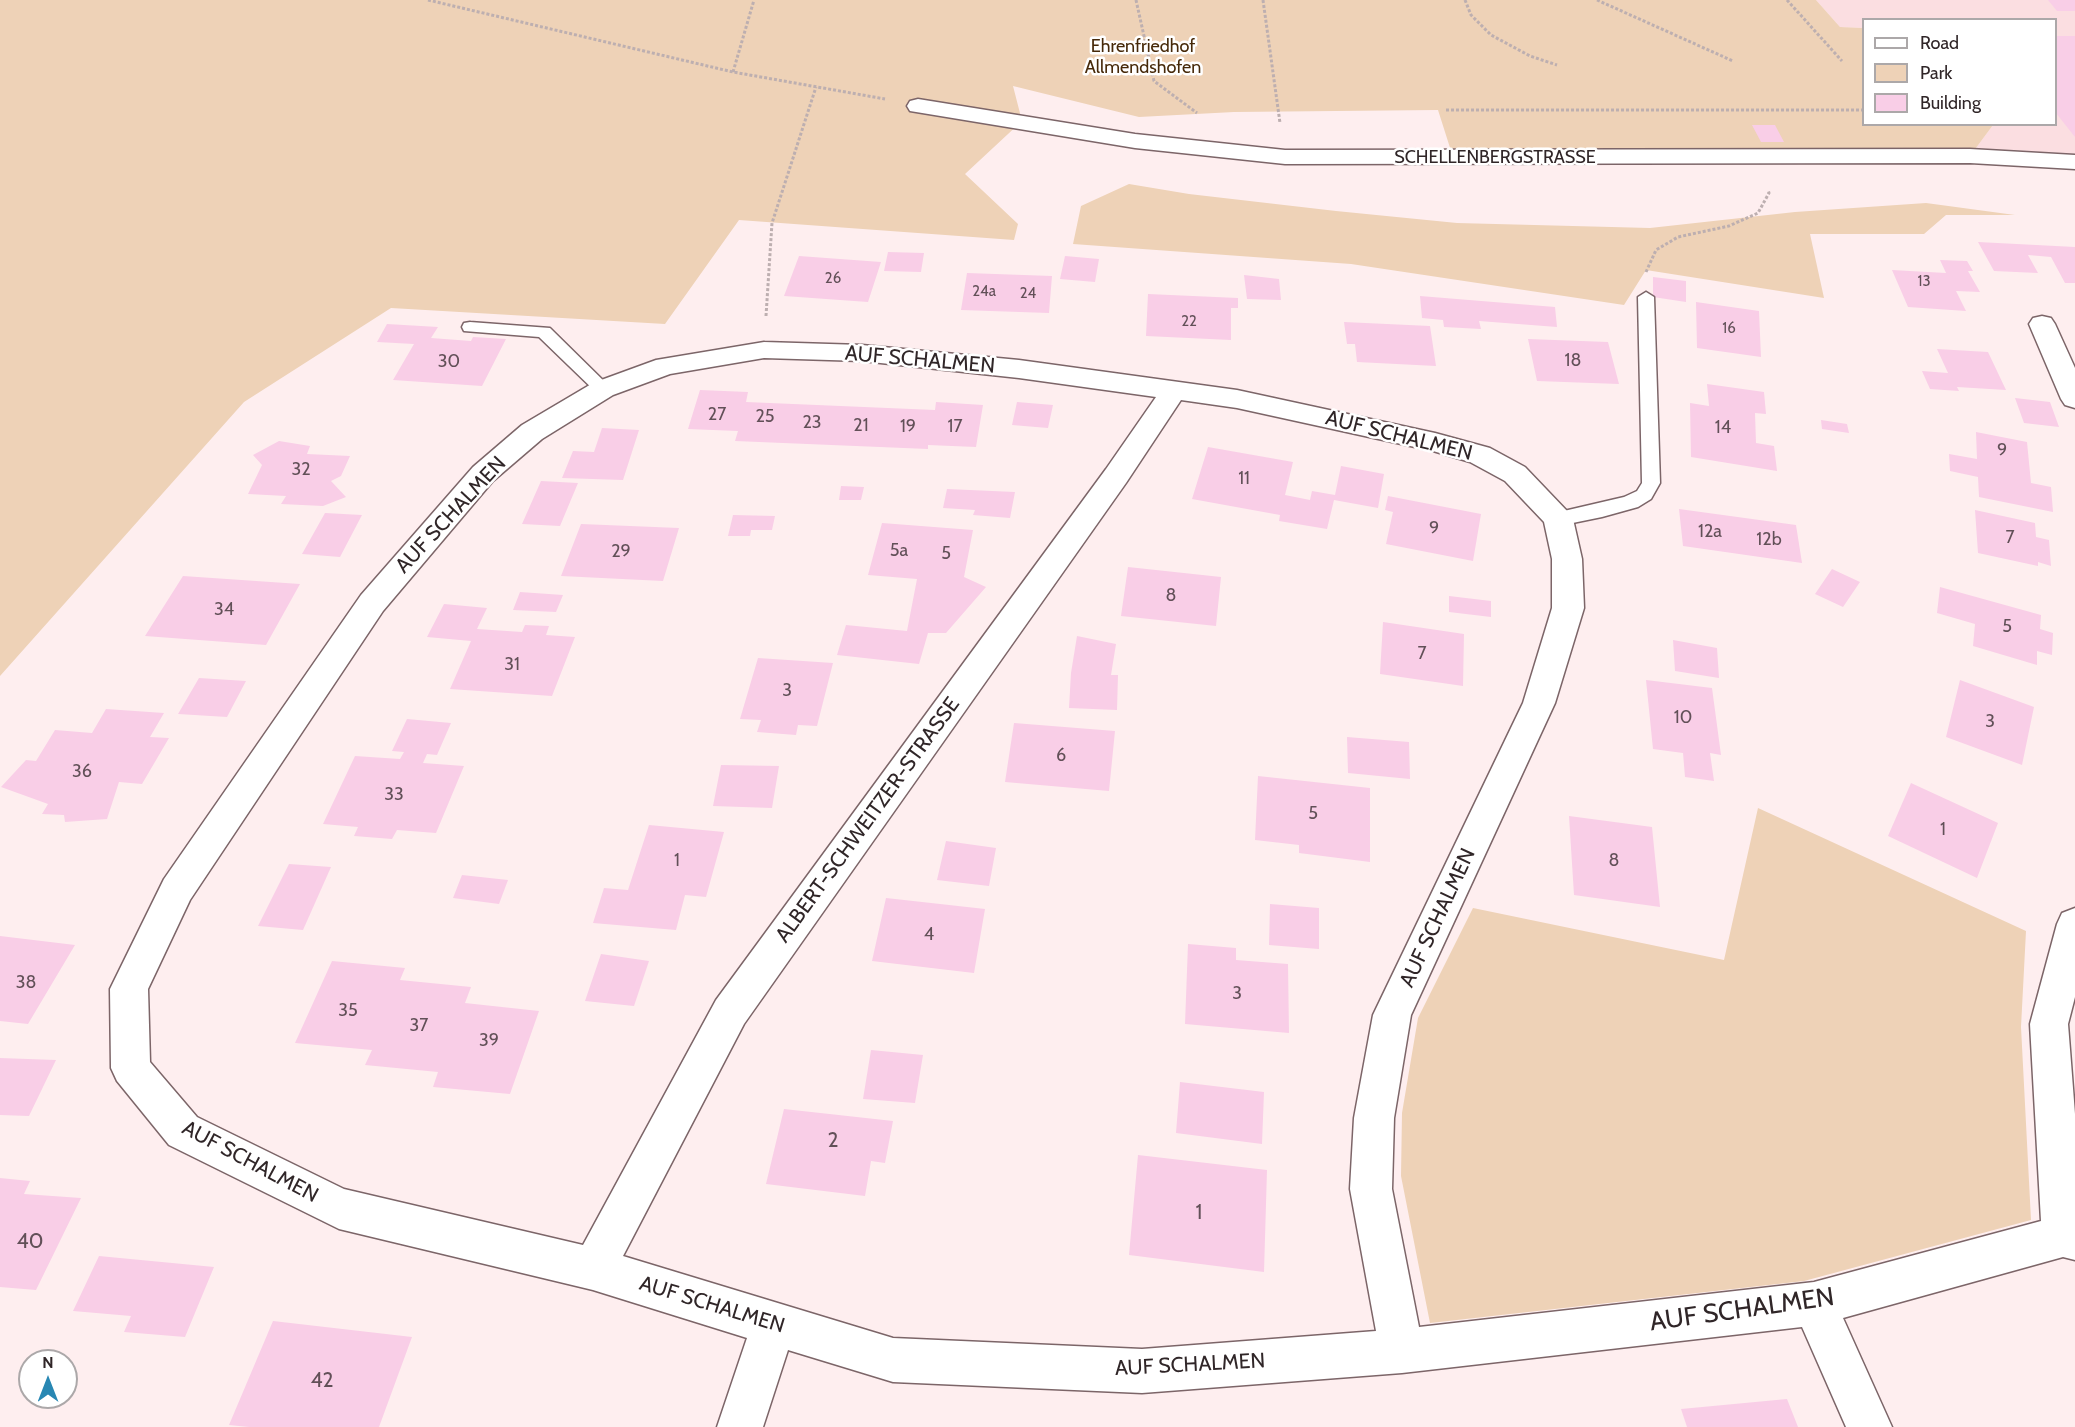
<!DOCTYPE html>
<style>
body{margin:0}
#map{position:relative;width:2075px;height:1427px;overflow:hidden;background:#feeeef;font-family:Cabin,sans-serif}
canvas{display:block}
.legend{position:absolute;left:1862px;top:18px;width:195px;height:108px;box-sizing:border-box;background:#fff;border:2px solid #aca8a9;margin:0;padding:8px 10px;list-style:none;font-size:18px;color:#302628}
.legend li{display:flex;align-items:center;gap:12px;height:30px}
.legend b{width:30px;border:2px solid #aca8a9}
.north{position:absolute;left:18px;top:1349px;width:60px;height:60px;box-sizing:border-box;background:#fff;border:2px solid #aca8a9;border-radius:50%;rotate:0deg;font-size:16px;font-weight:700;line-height:24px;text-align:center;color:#302628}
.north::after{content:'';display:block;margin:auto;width:21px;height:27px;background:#2887b3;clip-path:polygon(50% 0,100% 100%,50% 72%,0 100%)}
</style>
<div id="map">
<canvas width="2075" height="1427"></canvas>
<ul class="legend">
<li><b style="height:8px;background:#fff"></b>Road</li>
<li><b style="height:16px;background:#eed2b7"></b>Park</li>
<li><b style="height:16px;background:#f9cee7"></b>Building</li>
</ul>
<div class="north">N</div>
</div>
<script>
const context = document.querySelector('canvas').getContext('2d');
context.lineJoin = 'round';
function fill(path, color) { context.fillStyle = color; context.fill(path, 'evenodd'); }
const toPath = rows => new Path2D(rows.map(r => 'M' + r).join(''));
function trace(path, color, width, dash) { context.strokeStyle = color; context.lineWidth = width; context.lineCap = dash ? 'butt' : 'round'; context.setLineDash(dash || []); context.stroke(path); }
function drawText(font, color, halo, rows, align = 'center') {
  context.font = font + ' Cabin,sans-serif'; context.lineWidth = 5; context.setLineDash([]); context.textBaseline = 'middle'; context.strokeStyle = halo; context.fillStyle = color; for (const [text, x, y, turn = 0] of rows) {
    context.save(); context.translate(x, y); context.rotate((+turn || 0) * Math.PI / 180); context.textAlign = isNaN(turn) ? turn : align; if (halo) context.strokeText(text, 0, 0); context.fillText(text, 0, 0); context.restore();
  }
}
const built = toPath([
 [1816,0,2075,0,2075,155,1973,152,1993,125,2056,124,2056,20,1864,20,1863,28,1840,27]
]);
const green = toPath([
 [0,0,1816,0,1840,27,1863,28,1864,124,1993,125,1973,152,1452,154,1438,110,1234,112,1139,117,1013,86,1022,121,965,174,1018,224,1014,240,739,220,665,324,391,308,244,402,0,676],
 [1129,184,1189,194,1336,211,1457,223,1650,228,1795,212,1926,203,2015,215,1946,215,1924,234,1810,234,1824,298,1646,270,1624,305,1351,264,1073,244,1081,206],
 [1758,808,2026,931,2021,1027,2031,1220,1804,1281,1430,1323,1401,1176,1402,1113,1418,1018,1473,908,1724,960]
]);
const building = toPath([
 [2048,0,2075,0,2075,11,2057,11],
 [2056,36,2075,36,2075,137,2056,113],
 [1752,125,1775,125,1784,142,1761,142],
 [1978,242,2075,247,2075,283,2065,283,2051,257,2028,255,2038,273,1994,271],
 [888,252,924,253,921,272,884,271],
 [799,256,881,262,868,302,784,296],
 [1065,256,1099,259,1095,282,1060,279],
 [1940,260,1967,261,1973,271,1968,271,1980,292,1956,291,1966,311,1908,307,1892,270,1946,273],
 [967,273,1052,276,1049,313,961,310],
 [1244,275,1279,279,1281,300,1247,299],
 [1653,277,1686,281,1686,302,1653,297],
 [1148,294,1238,298,1238,308,1231,308,1231,340,1146,336],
 [1420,296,1555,307,1557,327,1479,321,1481,329,1444,327,1443,320,1422,318],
 [1696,302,1759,311,1761,357,1697,348],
 [1344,322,1430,326,1436,366,1357,362,1355,344,1347,344],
 [387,324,438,327,431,338,471,341,473,337,506,339,482,386,393,380,414,344,377,342],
 [1528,339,1608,342,1619,384,1537,381],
 [1937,349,1988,352,2006,390,1957,387,1959,391,1930,389,1922,371,1948,373],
 [1707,384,1764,392,1766,414,1755,413,1756,443,1774,446,1777,471,1691,457,1690,403,1709,406],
 [700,390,748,392,746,402,935,410,936,402,983,405,976,447,928,445,928,449,735,441,738,431,688,429],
 [2015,398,2050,402,2059,427,2024,423],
 [1017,402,1053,405,1048,428,1012,425],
 [1821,420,1847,424,1849,433,1822,429],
 [602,428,639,430,623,480,562,478,573,451,594,452],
 [1976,432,2027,442,2031,483,2051,487,2053,512,1979,497,1978,477,1950,471,1949,454,1977,459],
 [279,441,310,446,307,454,350,456,341,476,331,481,346,497,323,506,281,504,286,496,248,494,262,465,253,455],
 [1208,447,1293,462,1285,495,1310,500,1312,491,1335,495,1341,466,1384,474,1378,508,1334,500,1327,529,1279,521,1280,515,1192,499],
 [541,481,578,483,560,526,522,524],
 [841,486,864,487,861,500,839,500],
 [947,489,1015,492,1010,518,973,515,975,510,943,508],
 [1388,496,1481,514,1473,561,1386,544,1393,512,1385,510],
 [1679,509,1796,525,1802,563,1683,546],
 [1975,510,2035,523,2036,537,2049,540,2051,566,2038,562,2038,566,1978,553],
 [325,513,362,515,340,557,302,554],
 [733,515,775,516,772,530,751,530,750,536,728,536],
 [882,523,973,530,964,577,986,587,946,633,928,633,919,664,837,655,846,625,907,631,917,579,868,575],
 [581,524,679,528,663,581,561,576],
 [1128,567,1221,577,1216,626,1121,616],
 [1832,569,1860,582,1843,607,1815,594],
 [183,576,300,584,266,645,145,636],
 [1940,587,2041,615,2040,629,2053,633,2052,655,2037,651,2037,665,1973,646,1975,624,1937,613],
 [520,592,563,595,556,612,513,610],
 [1449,596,1491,601,1491,617,1449,612],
 [444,604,487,608,477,629,522,632,525,625,549,626,546,635,575,637,552,696,450,689,471,641,427,637],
 [1383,622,1464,634,1463,686,1380,674],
 [1077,636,1116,644,1111,675,1118,675,1117,710,1069,708,1071,673],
 [1673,640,1717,648,1719,678,1675,671],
 [758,658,833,663,817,726,798,725,796,735,757,732,761,720,740,719],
 [199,678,246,681,227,717,178,714],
 [1646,680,1712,688,1721,755,1710,753,1714,781,1685,777,1683,753,1653,749],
 [1960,680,2034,707,2022,765,1946,737],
 [106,709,164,713,150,737,169,738,142,784,119,782,107,819,65,822,64,815,42,814,48,804,1,787,26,760,36,761,55,730,92,733],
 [407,719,451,723,437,755,427,754,423,763,464,766,436,833,397,830,392,839,354,836,358,827,323,824,355,756,400,759,404,752,392,751],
 [1014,723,1115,731,1109,791,1005,782],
 [1347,737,1409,742,1410,779,1348,773],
 [721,765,779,766,772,808,713,806],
 [1258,776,1370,788,1370,862,1299,853,1299,845,1255,840],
 [1911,783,1998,823,1977,878,1888,836],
 [1569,816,1652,827,1660,907,1574,895],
 [649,825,724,832,706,897,685,895,676,930,593,923,604,888,628,890],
 [946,841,996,848,989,886,937,880],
 [289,864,331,867,303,930,258,926],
 [462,875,508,880,499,904,453,898],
 [886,898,985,909,974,973,872,961],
 [1270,904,1319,908,1319,949,1269,945],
 [0,936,75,945,28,1024,0,1021],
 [1188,944,1236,948,1236,960,1288,964,1289,1033,1185,1024],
 [601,954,649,961,634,1006,585,1001],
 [332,961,405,968,400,980,471,987,465,1003,539,1011,510,1094,433,1087,438,1072,365,1065,372,1050,295,1043],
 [871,1050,923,1055,915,1103,863,1099],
 [0,1058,56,1060,29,1116,0,1115],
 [1180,1082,1264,1092,1262,1144,1176,1133],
 [784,1109,893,1121,885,1163,871,1161,865,1196,766,1184],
 [1138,1155,1267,1170,1264,1272,1129,1255],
 [0,1178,30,1181,24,1194,81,1198,36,1290,0,1287],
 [99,1256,214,1267,185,1337,124,1332,131,1316,73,1311],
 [273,1321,412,1337,379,1427,249,1427,229,1425],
 [1787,1399,1798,1427,1687,1427,1681,1409]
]);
const path = toPath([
 [428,0,733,72,885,99],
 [1136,0,1154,81,1197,113],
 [1263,0,1280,123],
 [1465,0,1471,15,1491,35,1530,56,1557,65],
 [1597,0,1733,61],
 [1787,0,1842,61],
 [733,72,754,0],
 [1446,110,1864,110],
 [1646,272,1656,250,1678,237,1729,226,1758,213,1769,193,1768,190],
 [766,316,772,223,816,87]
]);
const lane = toPath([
 [1646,292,1654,297,1660,483,1651,499,1638,507,1602,517,1558,526,1551,524,1549,519,1551,514,1624,497,1637,491,1642,483,1638,297,1646,292],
 [470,322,550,328,612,389,609,393,603,395,597,393,539,337,464,331,462,327,464,323,470,322]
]);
const street = toPath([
 [918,99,1135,134,1285,150,1970,149,2075,155,2075,169,1970,163,1285,164,1135,148,910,111,907,106,910,101,918,99],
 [2042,316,2051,318,2055,324,2075,368,2075,408,2065,405,2061,399,2029,324,2033,318,2042,316],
 [764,342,862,345,1019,360,1237,390,1435,433,1490,448,1525,467,1568,512,1573,519,1582,559,1584,608,1555,703,1411,1015,1394,1118,1392,1189,1419,1327,1814,1282,2041,1221,2030,1024,2057,924,2062,913,2075,908,2075,997,2068,1024,2075,1114,2075,1260,2063,1257,1843,1318,1892,1427,1846,1427,1802,1327,1402,1373,1142,1393,893,1382,788,1350,763,1427,717,1427,747,1338,593,1290,339,1229,169,1145,117,1081,111,1068,110,989,164,879,361,595,473,467,522,425,593,383,656,360,764,342],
 [764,358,862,361,1019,378,1156,397,1106,469,716,1000,583,1245,344,1189,197,1117,150,1062,148,989,190,900,383,611,493,481,542,439,613,395,670,374,764,358],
 [1181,400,1237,408,1433,451,1470,462,1505,481,1544,522,1552,559,1552,608,1523,703,1373,1015,1354,1118,1350,1189,1376,1331,1142,1349,893,1338,623,1256,744,1024,1126,483,1181,400]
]);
const farNumbernames = [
 ["26",833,279],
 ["13",1924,282],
 ["24a",984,292],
 ["24",1028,294],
 ["22",1189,322],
 ["16",1729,329]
];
const farParknames = [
 ["Ehrenfriedhof",1143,47],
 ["Allmendshofen",1143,68]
];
const farStreetnames = [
 ["SCHELLENBERGSTRASSE",1495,158]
];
const numberNames = [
 ["18",1573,361],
 ["30",449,362],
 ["27",717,415],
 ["25",765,417],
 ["23",812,423],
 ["21",861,426],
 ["19",908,427],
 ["17",955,427],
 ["14",1723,428],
 ["9",2002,451],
 ["32",301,470],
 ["11",1244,479],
 ["9",1434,529],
 ["12a",1710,532],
 ["7",2010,538],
 ["12b",1769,540],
 ["5a",899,551],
 ["29",621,552],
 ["5",946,554],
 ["8",1171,596],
 ["34",224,610],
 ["5",2007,627],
 ["7",1422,654],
 ["31",512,665],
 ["3",787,691],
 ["10",1683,718],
 ["3",1990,722],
 ["6",1061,756],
 ["36",82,772],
 ["33",394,795],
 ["5",1313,814],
 ["1",1943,830],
 ["1",677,861],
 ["8",1614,861],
 ["4",929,935],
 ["38",26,983],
 ["3",1237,994],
 ["35",348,1011],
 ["37",419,1026],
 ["39",489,1041]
];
const streetNames = [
 ["AUF SCHALMEN",920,360,5],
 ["AUF SCHALMEN",1399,436,14],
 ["AUF SCHALMEN",451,515,-47],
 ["ALBERT-SCHWEITZER-STRASSE",868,820,-54],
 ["AUF SCHALMEN",1438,918,-65],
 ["AUF SCHALMEN",250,1162,28],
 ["AUF SCHALMEN",712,1305,17],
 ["AUF SCHALMEN",1190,1365,-3]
];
const nearNumbernames = [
 ["2",833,1141],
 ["1",1199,1213],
 ["40",30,1242],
 ["42",322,1381]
];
const nearStreetnames = [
 ["AUF SCHALMEN",1742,1310,-8]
];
fill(built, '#fbdee1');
fill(green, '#eed2b7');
fill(building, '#f9cee7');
trace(lane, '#7c6568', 3);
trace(street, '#7c6568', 3);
trace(path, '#bdafb0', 3, [3, 2]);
fill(lane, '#fff');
fill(street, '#fff');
drawText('15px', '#625058', null, farNumbernames);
drawText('18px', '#462909', '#fff', farParknames);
drawText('18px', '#302628', '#fff', farStreetnames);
drawText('18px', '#625058', null, numberNames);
drawText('21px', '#302628', '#fff', streetNames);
drawText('21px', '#625058', null, nearNumbernames);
drawText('26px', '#302628', '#fff', nearStreetnames);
</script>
